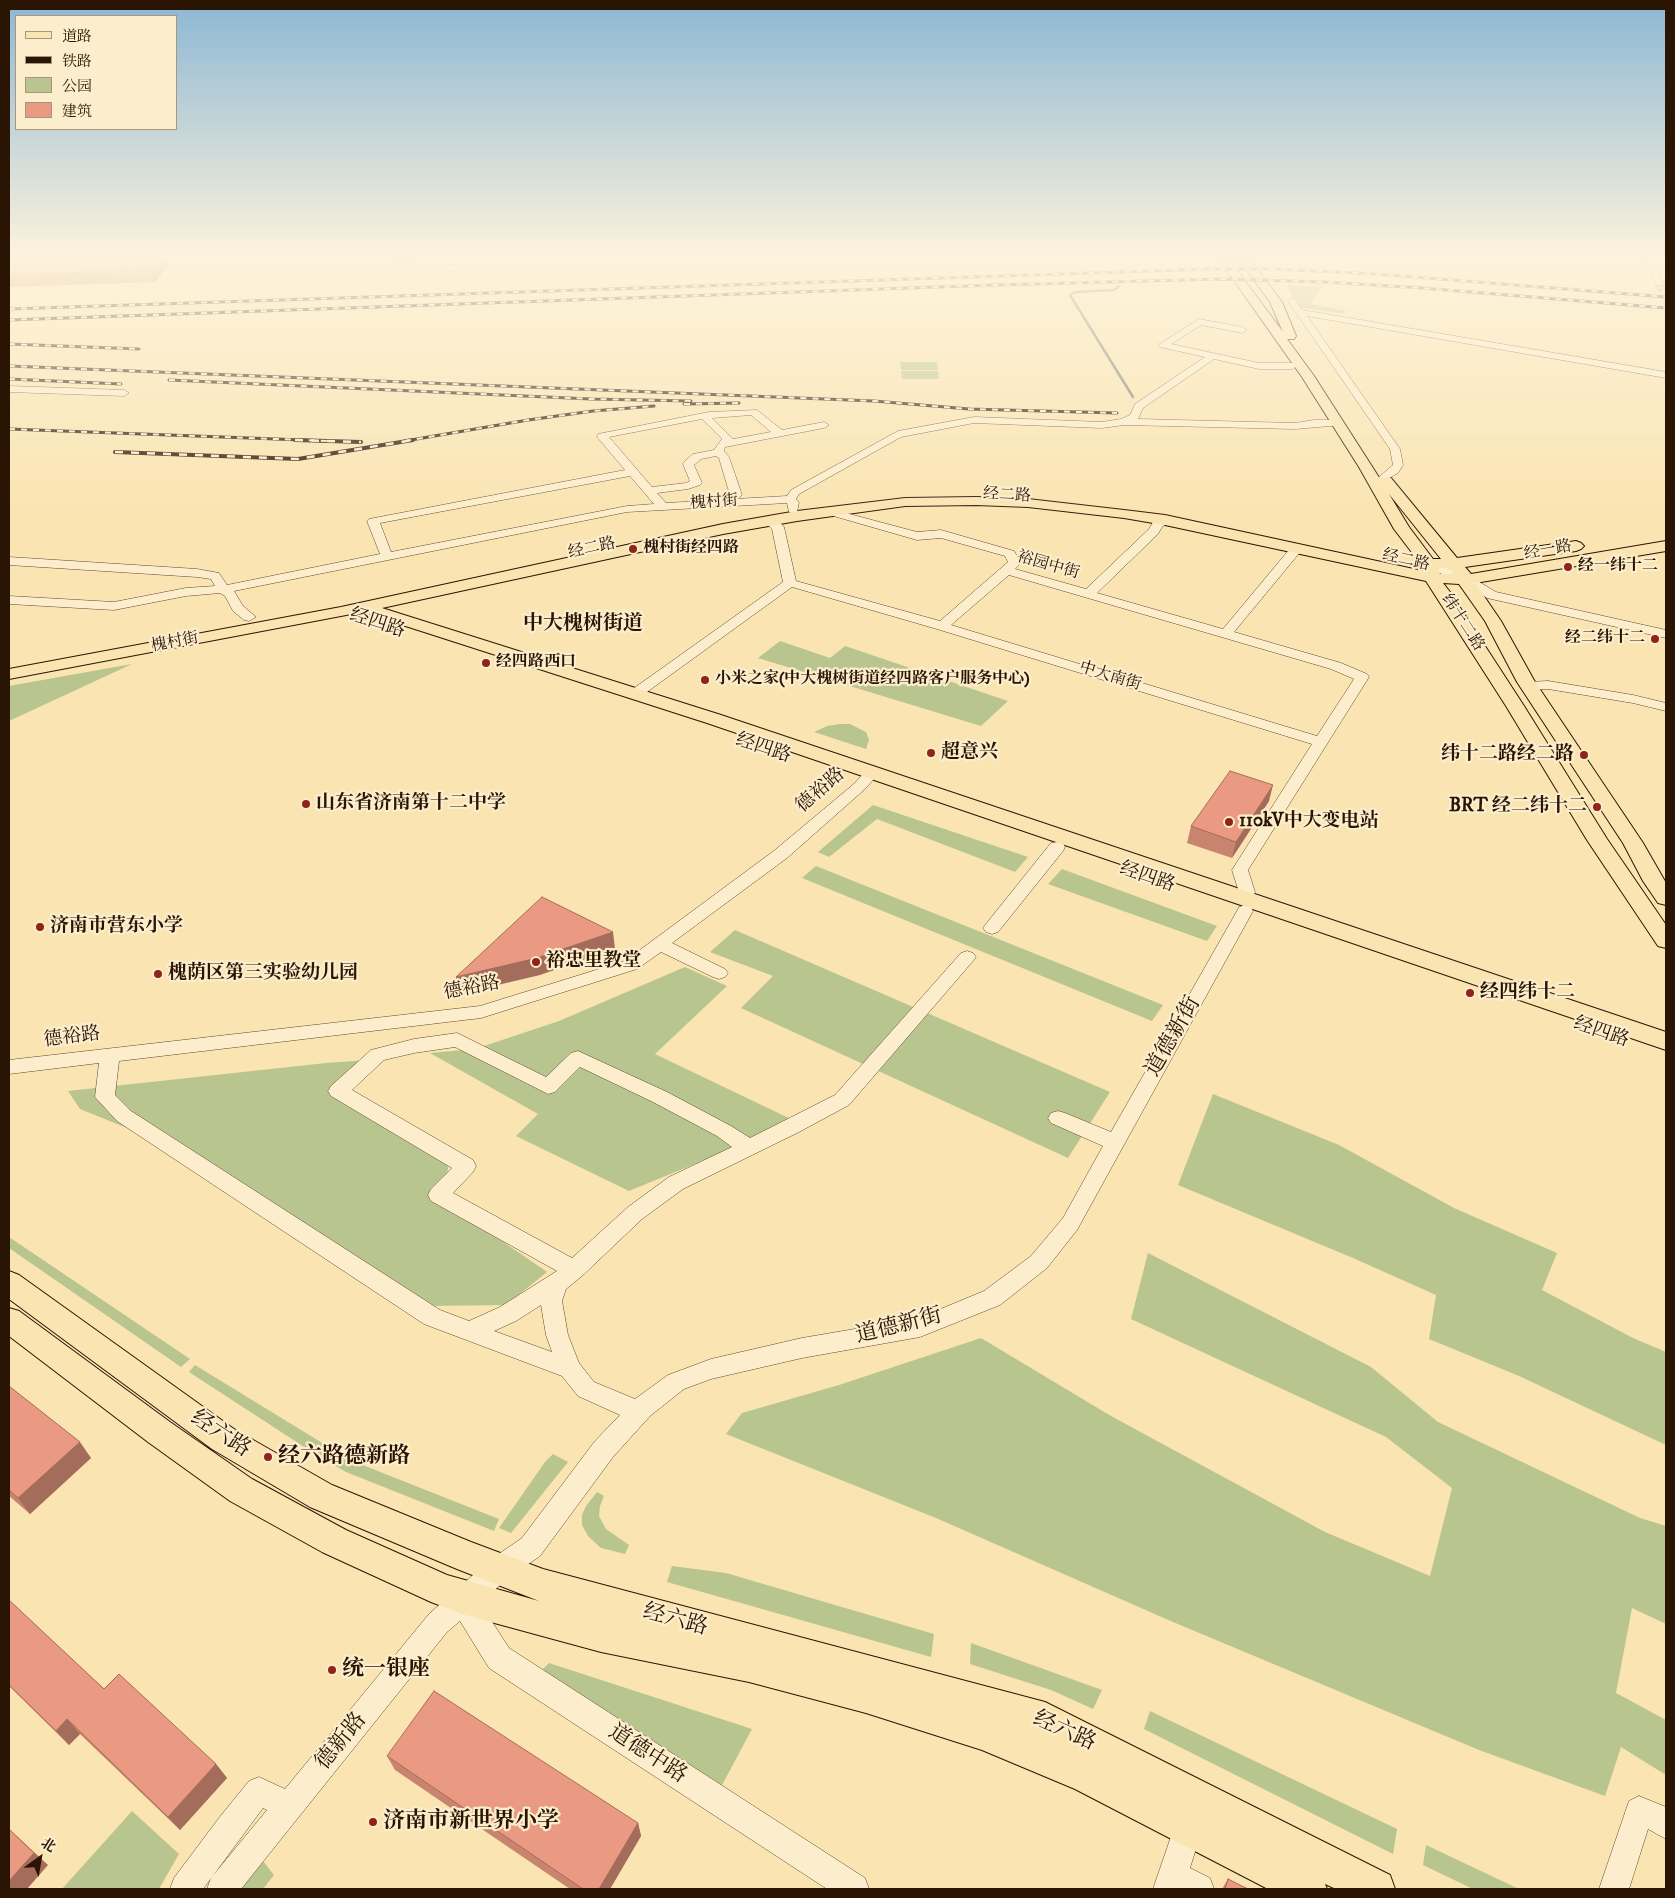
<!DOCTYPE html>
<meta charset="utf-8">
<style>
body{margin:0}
#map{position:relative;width:1675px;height:1898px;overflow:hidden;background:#fae4b1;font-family:"IM FELL DW Pica","Noto Serif SC",serif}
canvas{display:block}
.frame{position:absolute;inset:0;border:10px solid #2a1504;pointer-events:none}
.legend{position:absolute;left:15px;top:15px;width:162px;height:115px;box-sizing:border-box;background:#fcedcc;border:1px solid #a8977c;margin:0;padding:6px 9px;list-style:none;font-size:15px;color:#2a1504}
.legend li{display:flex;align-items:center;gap:10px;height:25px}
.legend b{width:25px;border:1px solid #a8977c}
.north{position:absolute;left:15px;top:1833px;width:50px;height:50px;-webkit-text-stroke:4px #fcedcc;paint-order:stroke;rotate:32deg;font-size:14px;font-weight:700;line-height:20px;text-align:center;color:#2a1504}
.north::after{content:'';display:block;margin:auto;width:18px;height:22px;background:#2a1504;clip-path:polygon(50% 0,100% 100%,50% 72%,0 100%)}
</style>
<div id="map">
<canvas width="1675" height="1898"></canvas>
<div class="frame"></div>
<ul class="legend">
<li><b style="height:6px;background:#fae4b1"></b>道路</li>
<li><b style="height:6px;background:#2a1504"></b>铁路</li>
<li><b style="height:14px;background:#b9c58f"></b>公园</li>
<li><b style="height:14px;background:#ea9a82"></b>建筑</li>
</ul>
<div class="north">北</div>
</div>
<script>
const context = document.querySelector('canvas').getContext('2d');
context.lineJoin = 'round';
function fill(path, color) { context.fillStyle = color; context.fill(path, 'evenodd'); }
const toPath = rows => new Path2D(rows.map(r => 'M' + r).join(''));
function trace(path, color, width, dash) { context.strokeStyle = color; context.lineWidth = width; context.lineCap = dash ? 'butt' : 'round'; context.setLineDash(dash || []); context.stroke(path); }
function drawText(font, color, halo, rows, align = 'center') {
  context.font = font + ' "IM FELL DW Pica","Noto Serif SC",serif'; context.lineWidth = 4.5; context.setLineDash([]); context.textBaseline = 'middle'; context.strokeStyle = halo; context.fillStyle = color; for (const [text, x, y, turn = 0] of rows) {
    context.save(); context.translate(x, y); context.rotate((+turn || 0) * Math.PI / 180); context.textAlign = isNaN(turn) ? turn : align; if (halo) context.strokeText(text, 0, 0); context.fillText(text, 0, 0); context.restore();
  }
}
const green = toPath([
 [1287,285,1322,287,1311,304,1346,311,1344,314,1299,307],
 [900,362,937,362,938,370,901,370],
 [901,371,938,371,939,379,902,379],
 [780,641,830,658,845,646,1008,701,981,726,758,658],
 [132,664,9,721,9,686],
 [840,724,850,724,866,732,869,740,866,749,814,732,827,726],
 [873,805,1028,857,1015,872,877,819,829,857,818,852],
 [816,866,1163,1005,1152,1021,802,878],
 [1062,869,1217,926,1207,941,1048,884],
 [735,930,1110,1092,1068,1158,741,1008,773,976,710,952],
 [685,967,727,986,655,1054,797,1122,629,1191,516,1136,538,1114,430,1053,475,1049,559,1021],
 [383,1059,349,1088,449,1161,444,1201,547,1272,506,1305,430,1306,127,1128,80,1109,68,1091,326,1063],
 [1213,1094,1339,1145,1454,1208,1557,1253,1542,1290,1633,1338,1666,1352,1666,1445,1519,1376,1429,1339,1436,1295,1353,1258,1178,1185],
 [9,1237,190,1359,181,1367,9,1248],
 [1148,1253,1371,1367,1438,1422,1640,1518,1666,1526,1666,1624,1632,1608,1616,1693,1666,1720,1666,1775,1621,1747,1605,1796,1479,1750,1173,1622,936,1518,726,1434,742,1413,839,1385,981,1338,1111,1416,1325,1532,1430,1576,1452,1488,1386,1437,1131,1319],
 [195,1365,350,1460,499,1519,494,1531,346,1472,315,1454,189,1372],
 [553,1454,568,1462,511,1533,499,1528,545,1462],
 [597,1492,604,1496,600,1506,599,1516,606,1529,629,1545,625,1554,601,1548,588,1536,582,1525,582,1515,586,1506],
 [672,1566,726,1573,934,1634,931,1657,667,1582],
 [971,1643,1102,1690,1093,1709,1051,1690,970,1664],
 [549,1663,752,1729,722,1785,539,1673],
 [1150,1711,1397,1829,1393,1854,1144,1729],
 [132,1811,179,1854,159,1889,62,1889],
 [1426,1845,1519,1889,1473,1889,1423,1865],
 [263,1861,274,1875,263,1889,241,1889]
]);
const stream = toPath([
 [1119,286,1114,290,1075,292,1070,295,1133,397]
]);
const minorTunnel = toPath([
 [1659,283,1666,298]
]);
const minor = toPath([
 [387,258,406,258,461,267,465,270,461,273,391,260,387,258],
 [1253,258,1262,258,1258,260,1253,258],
 [1641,258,1649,258,1659,272,1663,283,1662,285,1656,285,1651,272,1641,258],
 [1292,298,1295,299,1302,310,1666,372,1666,378,1307,316,1400,449,1403,465,1398,473,1384,481,1378,478,1393,465,1390,449,1288,301,1292,298],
 [1199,319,1242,327,1247,330,1242,333,1201,325,1171,344,1259,363,1292,363,1297,366,1292,369,1259,369,1214,359,1143,408,1138,419,1295,423,1314,420,1338,420,1342,421,1343,423,1342,425,1295,429,1124,425,1102,428,974,423,901,437,799,494,796,499,799,502,797,512,789,512,787,503,627,512,234,591,243,606,256,617,249,621,244,620,233,611,225,596,220,593,186,596,114,610,9,604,9,596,114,602,186,588,215,586,211,579,197,577,9,565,9,557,197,569,219,573,227,585,380,554,367,521,369,519,625,470,598,438,597,436,598,434,709,412,757,410,782,430,824,422,829,425,824,428,725,447,724,451,729,457,742,495,740,497,732,497,730,495,719,458,716,456,701,459,694,465,702,483,700,485,688,489,657,493,666,503,787,496,791,490,898,431,974,417,1102,422,1121,419,1130,415,1135,404,1205,357,1160,347,1158,345,1199,319],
 [751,415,771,432,733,439,712,418,751,415],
 [702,419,722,439,714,450,693,454,684,462,683,464,690,481,686,483,652,487,609,437,702,419],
 [630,476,654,504,627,506,391,552,380,523,630,476],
 [9,386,124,390,129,393,124,396,9,392,9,386],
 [827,508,917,532,941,530,1014,551,1021,563,1015,569,1086,589,1149,529,1153,522,1161,518,1169,518,1171,520,1169,522,1162,527,1158,534,1097,593,1223,629,1293,545,1301,545,1303,548,1301,551,1234,632,1341,663,1367,674,1369,677,1248,870,1255,892,1251,903,1245,904,1239,903,1237,899,1239,892,1232,870,1312,744,937,629,792,587,640,697,630,697,628,694,630,691,783,582,772,529,766,523,768,518,776,518,784,527,796,581,940,621,1008,562,1005,556,941,538,917,540,823,513,821,511,823,509,827,508],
 [1009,575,1331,669,1354,679,1317,736,951,625,1009,575],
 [1429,560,1471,577,1496,592,1666,630,1666,638,1487,598,1463,583,1425,567,1423,564,1429,560],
 [1548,681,1633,695,1666,703,1666,711,1633,703,1548,689,1528,690,1521,686,1528,682,1548,681],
 [872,767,877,769,880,772,865,789,787,858,672,943,725,969,728,973,725,977,719,979,713,977,661,952,637,969,481,1018,119,1061,115,1095,131,1111,440,1310,469,1321,500,1307,557,1271,431,1201,428,1195,431,1189,452,1168,331,1096,328,1091,331,1086,371,1050,414,1039,457,1033,546,1077,571,1053,578,1051,667,1092,731,1126,750,1138,835,1095,961,953,967,951,973,953,976,957,973,961,849,1105,799,1132,683,1189,642,1219,582,1276,566,1289,562,1301,568,1335,579,1363,594,1382,635,1399,668,1375,711,1359,802,1338,919,1318,984,1291,1031,1256,1063,1218,1103,1146,1051,1123,1048,1118,1051,1113,1058,1111,1065,1113,1111,1132,1237,911,1239,907,1245,905,1251,907,1253,911,1077,1230,1047,1268,1000,1305,920,1337,802,1358,711,1379,684,1389,650,1416,613,1457,540,1556,508,1578,480,1603,509,1648,865,1878,869,1889,827,1889,489,1668,460,1621,447,1632,241,1889,207,1889,211,1878,267,1810,263,1808,203,1889,170,1889,174,1878,219,1818,249,1781,259,1777,285,1789,429,1614,490,1560,522,1538,595,1441,620,1415,578,1396,562,1376,424,1324,117,1121,95,1097,99,1063,9,1074,9,1060,480,1006,625,961,775,850,855,783,867,769,872,767],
 [455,1047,548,1094,555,1092,580,1067,653,1102,717,1136,732,1147,669,1177,628,1207,572,1258,453,1193,473,1172,476,1166,473,1160,352,1090,384,1060,414,1053,455,1047],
 [541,1305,546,1335,552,1352,494,1331,516,1321,541,1305],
 [1057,842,1063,843,1065,847,1063,851,998,932,992,934,986,932,983,928,986,924,1051,843,1057,842],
 [1639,1796,1666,1807,1666,1839,1648,1829,1629,1889,1599,1889,1629,1801,1639,1796],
 [1188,1811,1198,1816,1203,1826,1190,1868,1210,1878,1214,1889,1153,1889,1178,1816,1188,1811]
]);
const major = toPath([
 [1218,258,1228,258,1283,332,1270,302,1238,258,1249,258,1282,302,1296,336,1294,339,1287,339,1314,376,1380,479,1386,477,1391,478,1457,558,1576,541,1581,543,1584,546,1581,549,1576,551,1465,567,1471,574,1666,541,1666,551,1475,583,1501,621,1535,682,1643,843,1666,883,1666,905,1658,903,1643,881,1623,843,1517,682,1485,621,1459,584,1443,583,1450,592,1524,706,1607,839,1666,925,1666,948,1658,946,1587,840,1506,706,1426,581,1165,525,1124,518,1028,507,976,505,905,506,797,521,723,534,382,608,721,715,1666,1032,1666,1050,707,723,362,612,9,679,9,669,341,607,723,524,797,511,905,498,976,497,1028,499,1124,510,1165,515,1423,571,1420,563,1394,529,1359,467,1302,377,1218,258],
 [1389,494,1441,559,1433,559,1409,527,1389,494],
 [1438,568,1449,568,1454,574,1440,574,1438,568],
 [9,1271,19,1275,234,1429,332,1485,471,1542,543,1569,1045,1702,1390,1875,1395,1889,1336,1889,1325,1884,1327,1889,1268,1889,1075,1789,982,1750,866,1713,749,1682,601,1652,465,1615,431,1602,322,1552,230,1501,148,1442,9,1336,9,1308,19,1311,170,1422,252,1479,346,1530,447,1575,539,1601,457,1569,310,1507,212,1449,9,1299,9,1271]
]);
const railFar1 = toPath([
 [9,309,1211,269,1276,269,1377,274,1666,297],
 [9,320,994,285,1221,279,1325,282,1422,288,1666,308],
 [9,344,139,349],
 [9,366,874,401,969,409,1117,413],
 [9,379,121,384],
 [169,380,591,399,691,401],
 [684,404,739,403],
 [9,429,329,441],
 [405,441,528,420,593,411,654,406]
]);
const rail = toPath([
 [295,440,361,442],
 [115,452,298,459,413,440]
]);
const wall = toPath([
 [9,258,169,264,155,282,9,287],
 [1269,801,1232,858,1187,843,1191,826],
 [9,1386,91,1458,30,1514,9,1496],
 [9,1600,104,1689,216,1764,227,1778,180,1830,80,1734,69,1745,9,1686],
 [387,1756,638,1823,641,1836,610,1889,570,1889,395,1770],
 [1228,1879,1248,1889,1222,1889]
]);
const shadedWall = toPath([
 [161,258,167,258,169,264,155,282,151,270],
 [1273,785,1269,801,1232,858,1236,842],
 [613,932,615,949,540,975,460,994,456,977],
 [80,1442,91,1458,30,1514,18,1498],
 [67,1719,80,1734,69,1745,56,1731],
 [216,1764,227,1778,180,1830,168,1817],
 [638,1823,641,1836,610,1889,599,1889],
 [9,1829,48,1865,27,1889,9,1889]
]);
const building = toPath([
 [9,258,161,258,151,270,9,275,9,258],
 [1230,771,1273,785,1236,842,1191,826,1230,771],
 [542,897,613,932,537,958,456,977,542,897],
 [9,1386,80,1442,18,1498,9,1490,9,1386],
 [9,1600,104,1689,119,1674,216,1764,168,1817,67,1719,56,1731,9,1685,9,1600],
 [434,1691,638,1823,599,1889,583,1889,387,1756,434,1691],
 [9,1829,34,1853,9,1881,9,1829],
 [1228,1879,1248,1889,1225,1889,1228,1879]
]);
const markers = [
 [633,549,5,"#8f2418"],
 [1568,567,5,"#8f2418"],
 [1655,639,5,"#8f2418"],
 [486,663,5,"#8f2418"],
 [705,680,5,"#8f2418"],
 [931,753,5,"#8f2418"],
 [1584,755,5,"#8f2418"],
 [306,804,5,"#8f2418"],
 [1597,807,5,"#8f2418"],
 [1229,822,5,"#8f2418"],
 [40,927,5,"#8f2418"],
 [536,962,5,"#8f2418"],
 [158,974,5,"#8f2418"],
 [1470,993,5,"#8f2418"],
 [268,1457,5,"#8f2418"],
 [332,1670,5,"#8f2418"],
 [373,1822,5,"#8f2418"]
];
const farStreetnames = [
 ["经二路",1007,496,3],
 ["槐村街",714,503,-4],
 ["经二路",592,549,-12],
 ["经一路",1548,551,-10],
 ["经二路",1406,561,13],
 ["裕园中街",1048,566,16],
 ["纬十二路",1462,623,57],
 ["槐村街",175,643,-11],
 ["中大南街",1110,677,17]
];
const farPoinames = [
 ["槐村街经四路",643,549],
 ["经一纬十二",1578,567],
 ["经二纬十二",1645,639,"right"],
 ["经四路西口",496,663],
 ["小米之家(中大槐树街道经四路客户服务中心)",715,680]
];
const streetNames = [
 ["经四路",377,624,18],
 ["经四路",763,749,18],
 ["德裕路",821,791,-41],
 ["经四路",1147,878,19],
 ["德裕路",472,989,-11],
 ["经四路",1601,1033,19],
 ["德裕路",72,1038,-7]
];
const poiNames = [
 ["超意兴",941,753],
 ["纬十二路经二路",1574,755,"right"],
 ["山东省济南第十二中学",316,804],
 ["BRT 经二纬十二",1587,807,"right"],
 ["110kV中大变电站",1239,822],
 ["济南市营东小学",50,927],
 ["裕忠里教堂",546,962],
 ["槐荫区第三实验幼儿园",168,974],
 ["经四纬十二",1480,993]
];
const farDistrictnames = [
 ["中大槐树街道",583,625]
];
const nearStreetnames = [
 ["道德新街",1174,1037,-60],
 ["道德新街",899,1327,-14],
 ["经六路",220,1435,33],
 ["经六路",675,1621,15],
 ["经六路",1064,1732,24],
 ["德新路",342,1742,-51],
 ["道德中路",647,1755,33]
];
const nearPoinames = [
 ["经六路德新路",278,1457],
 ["统一银座",342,1670],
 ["济南市新世界小学",383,1822]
];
fill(green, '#b9c58f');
trace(stream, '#73796f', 2.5);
trace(minorTunnel, '#d0bb8e', 9, [9, 4.5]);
trace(minor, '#5e492f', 1);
trace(major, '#2a1504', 2);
fill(minor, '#fcedcc');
fill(major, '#fae4b1');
trace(railFar1, '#2a1504', 3);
trace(rail, '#2a1504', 4);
trace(railFar1, '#fcedcc', 2, [6]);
trace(rail, '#fcedcc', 2.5, [8]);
fill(wall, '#c98470');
fill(shadedWall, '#a46c5b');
fill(building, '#ea9a82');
trace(building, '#a46c5b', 1);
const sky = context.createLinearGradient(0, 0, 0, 524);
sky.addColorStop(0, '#8cb7d4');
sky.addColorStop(0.49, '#fdf3dc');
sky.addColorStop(1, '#fdf3dc00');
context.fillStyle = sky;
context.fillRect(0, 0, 1675, 524);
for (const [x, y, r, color] of markers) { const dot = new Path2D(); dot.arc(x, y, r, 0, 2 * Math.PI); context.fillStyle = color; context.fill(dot); trace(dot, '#fcedcc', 2); }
drawText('16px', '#2a1504', '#fcedcc', farStreetnames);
drawText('bold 16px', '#2a1504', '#fcedcc', farPoinames, 'left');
drawText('19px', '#2a1504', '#fcedcc', streetNames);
drawText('bold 19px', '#2a1504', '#fcedcc', poiNames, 'left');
drawText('bold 20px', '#2a1504', '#fcedcc', farDistrictnames);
drawText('22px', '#2a1504', '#fcedcc', nearStreetnames);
drawText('bold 22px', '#2a1504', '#fcedcc', nearPoinames, 'left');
</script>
